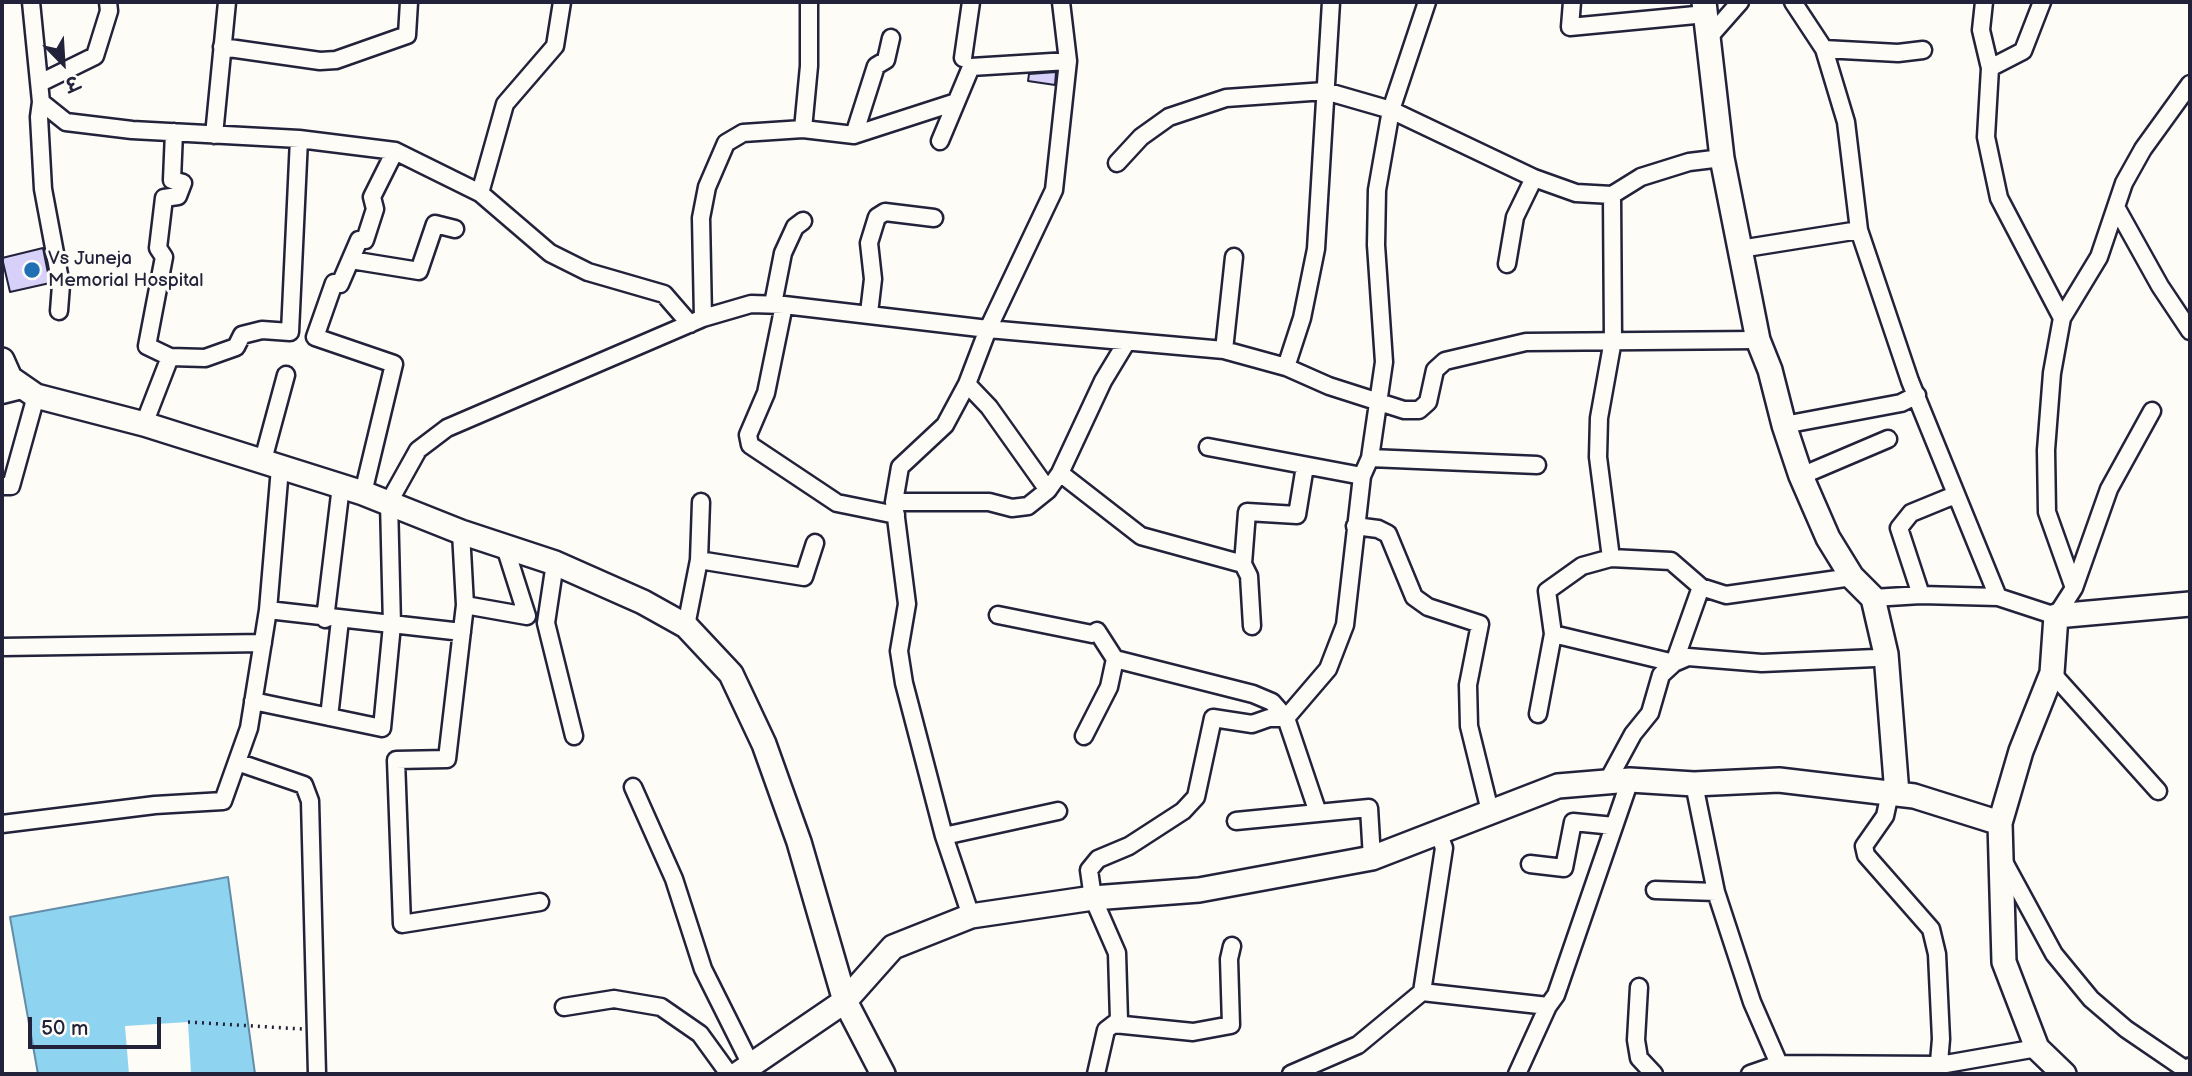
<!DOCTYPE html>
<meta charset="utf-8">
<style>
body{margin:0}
#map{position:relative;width:2192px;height:1076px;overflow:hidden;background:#fdfcf7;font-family:"Balsamiq Sans","Playpen Sans Deva",sans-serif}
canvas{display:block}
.frame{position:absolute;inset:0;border:4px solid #22223b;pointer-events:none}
.north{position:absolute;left:28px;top:28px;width:70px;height:70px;-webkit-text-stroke:5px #fdfcf7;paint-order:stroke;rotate:156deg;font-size:19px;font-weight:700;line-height:28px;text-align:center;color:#22223b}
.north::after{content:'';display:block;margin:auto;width:24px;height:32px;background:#22223b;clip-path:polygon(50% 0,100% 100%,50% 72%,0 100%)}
.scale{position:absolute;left:28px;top:1017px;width:133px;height:32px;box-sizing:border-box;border:4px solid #22223b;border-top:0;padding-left:9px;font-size:21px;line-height:24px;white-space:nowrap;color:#22223b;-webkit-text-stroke:5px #fdfcf7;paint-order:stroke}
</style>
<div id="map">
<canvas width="2192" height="1076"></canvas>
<div class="frame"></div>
<div class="north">उ</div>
<div class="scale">50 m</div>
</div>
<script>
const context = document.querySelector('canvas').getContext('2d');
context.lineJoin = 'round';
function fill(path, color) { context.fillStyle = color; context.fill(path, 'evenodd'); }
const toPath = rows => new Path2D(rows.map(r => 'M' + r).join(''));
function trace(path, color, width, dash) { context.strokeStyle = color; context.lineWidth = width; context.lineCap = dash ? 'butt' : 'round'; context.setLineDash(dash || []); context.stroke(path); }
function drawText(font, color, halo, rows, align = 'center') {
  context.font = font + ' "Balsamiq Sans",sans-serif'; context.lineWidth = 6; context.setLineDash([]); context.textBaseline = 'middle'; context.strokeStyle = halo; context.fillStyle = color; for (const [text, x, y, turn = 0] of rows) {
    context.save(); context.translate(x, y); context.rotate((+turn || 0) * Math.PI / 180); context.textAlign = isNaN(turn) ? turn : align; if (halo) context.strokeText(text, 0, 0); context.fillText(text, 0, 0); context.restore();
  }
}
const water = toPath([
 [228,877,255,1074,38,1074,10,917,228,877]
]);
const pier = toPath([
 [188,1022,191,1074,129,1074,125,1026]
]);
const building = toPath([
 [1056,72,1055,85,1028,81,1029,74,1056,72],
 [43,248,50,283,10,292,2,258,43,248]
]);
const path = toPath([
 [188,1022,302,1029]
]);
const street = toPath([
 [31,2,41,102,66,122,132,130,299,139,395,151,480,193,550,253,588,272,664,294,690,324],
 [1572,2,1570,27,1706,14],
 [1793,2,1824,49,1846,122,1859,230,1910,381,1998,597],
 [1984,2,1981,30,1990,68],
 [2042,2,2023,51,1990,68,1986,137,1999,198,2062,318],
 [1710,36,1740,2],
 [222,47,320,61,336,60,407,35,409,2],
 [1824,49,1898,53,1923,50],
 [963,58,971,2],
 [40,83,95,56,109,11,108,2],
 [41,102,39,117,43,189,61,285,59,311],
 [803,129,809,66,809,2],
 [214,135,227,2],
 [854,135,956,102],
 [940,141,971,67,1068,61],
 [1117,163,1141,137,1169,117,1226,98,1325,91,1391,110,1427,2],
 [480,193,505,104,555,46,562,2],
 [2116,207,2160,286,2190,331],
 [1740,249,1859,230],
 [351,260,419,271,435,224,455,229],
 [1507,264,1515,217,1534,178],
 [773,304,783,253,795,227,803,221],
 [784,305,766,393,748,435,750,445,837,503,896,515],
 [869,313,873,279,869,243,877,217,885,212,934,218],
 [703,318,701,218,707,187,726,143,743,133,803,129,854,135,876,66,886,60,891,38],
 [1224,350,1234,257],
 [170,357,205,358,236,347,242,335,262,330,290,332,299,139],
 [1286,367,1302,318,1316,249,1331,2],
 [967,384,989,407,1048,490],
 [2,395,26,389],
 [144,424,170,357,147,346,164,257,158,248,164,198,178,196,183,183,172,180,174,132],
 [1784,425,1901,403,1917,395],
 [1208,447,1362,476],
 [1370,458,1537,465],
 [263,460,286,375],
 [1060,473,1141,536,1243,564,1249,576,1252,626],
 [1801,476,1888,439],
 [2,486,11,486,36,396],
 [363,493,394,364,315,337,334,283,340,284,359,240,365,240,375,209,372,197,395,151],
 [894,502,989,502,1012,508,1028,506,1048,490,1060,473,1103,381,1126,343],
 [1355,526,1378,529,1388,534,1414,597,1428,607,1480,624,1468,685,1469,726,1490,811],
 [461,532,465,605,447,759,396,760,402,924,540,902],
 [1611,558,1598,457,1599,418,1613,340,1612,195],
 [699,560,804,577,815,543],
 [555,563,546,623,574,736],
 [1243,564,1247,512,1297,515,1305,466],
 [2074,588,2047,512,2046,450,2052,373,2062,318,2099,257,2124,183,2143,149,2190,84],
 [1921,595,1899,528,1911,513,1955,495],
 [1873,598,1921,595,1998,597,2056,616,2074,588,2109,489,2152,411],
 [465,605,527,616,505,547],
 [268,610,462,632],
 [998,615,1092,634,1097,631,1115,659],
 [325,619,341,486],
 [686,626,699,560,701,502],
 [1553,634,1674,663,1701,587],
 [2,647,263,643],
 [2052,673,2158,791],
 [253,701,382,728,392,625,389,502,418,450,447,428,703,318,751,304,784,305,988,329,1224,350,1286,367,1329,386,1404,410,1419,410,1428,402,1435,370,1445,361,1526,342,1758,340],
 [1538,714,1553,634,1547,591,1582,566,1611,558,1671,561,1701,587,1726,595,1852,577],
 [329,717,340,620],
 [1084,736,1109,687,1115,659,1253,694,1272,702,1286,718,1318,813],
 [237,762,304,785,310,801,317,1074],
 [1607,782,1633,734,1650,713,1661,675,1674,663,1688,657,1762,663,1875,658,1886,654],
 [1694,784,1716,892,1752,1002,1779,1064],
 [633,787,674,879,703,969,751,1065],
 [1890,793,1885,816,1864,846,1866,855,1931,929,1937,954,1941,1039,1938,1074],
 [1236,821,1369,808,1372,858],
 [2,824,155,805,223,801,249,728,268,610,280,468],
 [1438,832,1444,848,1422,992,1548,1006,1556,995,1630,780],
 [944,836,1058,811],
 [2003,860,2054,954,2091,999,2126,1029,2189,1072],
 [1530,864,1564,868,1573,822,1614,826],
 [1655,890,1716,892],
 [971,916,944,836,904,683,899,651,907,604,894,502,900,467,945,425,967,384,988,329,1054,190,1068,61,1061,2],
 [1639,987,1636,1040,1639,1058,1654,1074],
 [564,1007,614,999,661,1007,700,1034,729,1074],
 [1114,1024,1193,1032,1231,1025,1229,959,1232,946],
 [1096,1074,1106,1030,1119,1020,1117,953,1093,898,1089,870,1098,859,1129,846,1183,811,1196,797,1213,718,1252,724,1269,718,1286,718,1328,669,1345,625,1362,476,1370,458,1384,362,1376,245,1377,190,1391,110,1534,178,1576,193,1612,195,1641,177,1689,162,1722,158],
 [1291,1074,1358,1045,1422,992],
 [1517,1074,1548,1006],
 [1750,1074,1779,1064,1940,1065,2037,1048]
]);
const secondary = toPath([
 [1704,2,1722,158,1758,340,1770,370,1784,425,1801,476,1828,538,1852,577,1873,598,1886,654,1897,794],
 [2,360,10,378,36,396,144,424,363,493,461,532,555,563,643,602,686,626,731,674,764,744,799,842,845,1001,883,1074],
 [738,1074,845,1001,893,947,971,916,1093,898,1199,890,1372,858,1558,786,1630,780,1694,784,1779,780,1914,796,2000,823],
 [2064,1074,2037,1048,2004,962,2000,823,2021,751,2052,673,2056,616,2190,604]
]);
const primary = toPath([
 [2189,1074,2190,1072]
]);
const markers = [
 [32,270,9,"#1f6fb2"]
];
const poiNames = [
 ["Vs Juneja",48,259],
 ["Memorial Hospital",48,281]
];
fill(water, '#8ed4f0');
trace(water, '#638da8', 2);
fill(pier, '#fdfcf7');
fill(building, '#d7d1fa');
trace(building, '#22223b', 2);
trace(street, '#22223b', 21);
trace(secondary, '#22223b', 28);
trace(primary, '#22223b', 32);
trace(path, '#22223b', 3.5, [2, 5]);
trace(street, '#fdfcf7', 16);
trace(secondary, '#fdfcf7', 23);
trace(primary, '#fdfcf7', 26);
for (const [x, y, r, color] of markers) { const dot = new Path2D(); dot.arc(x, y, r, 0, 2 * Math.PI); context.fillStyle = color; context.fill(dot); trace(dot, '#fdfcf7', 2.5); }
drawText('19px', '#22223b', '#fdfcf7', poiNames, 'left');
</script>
